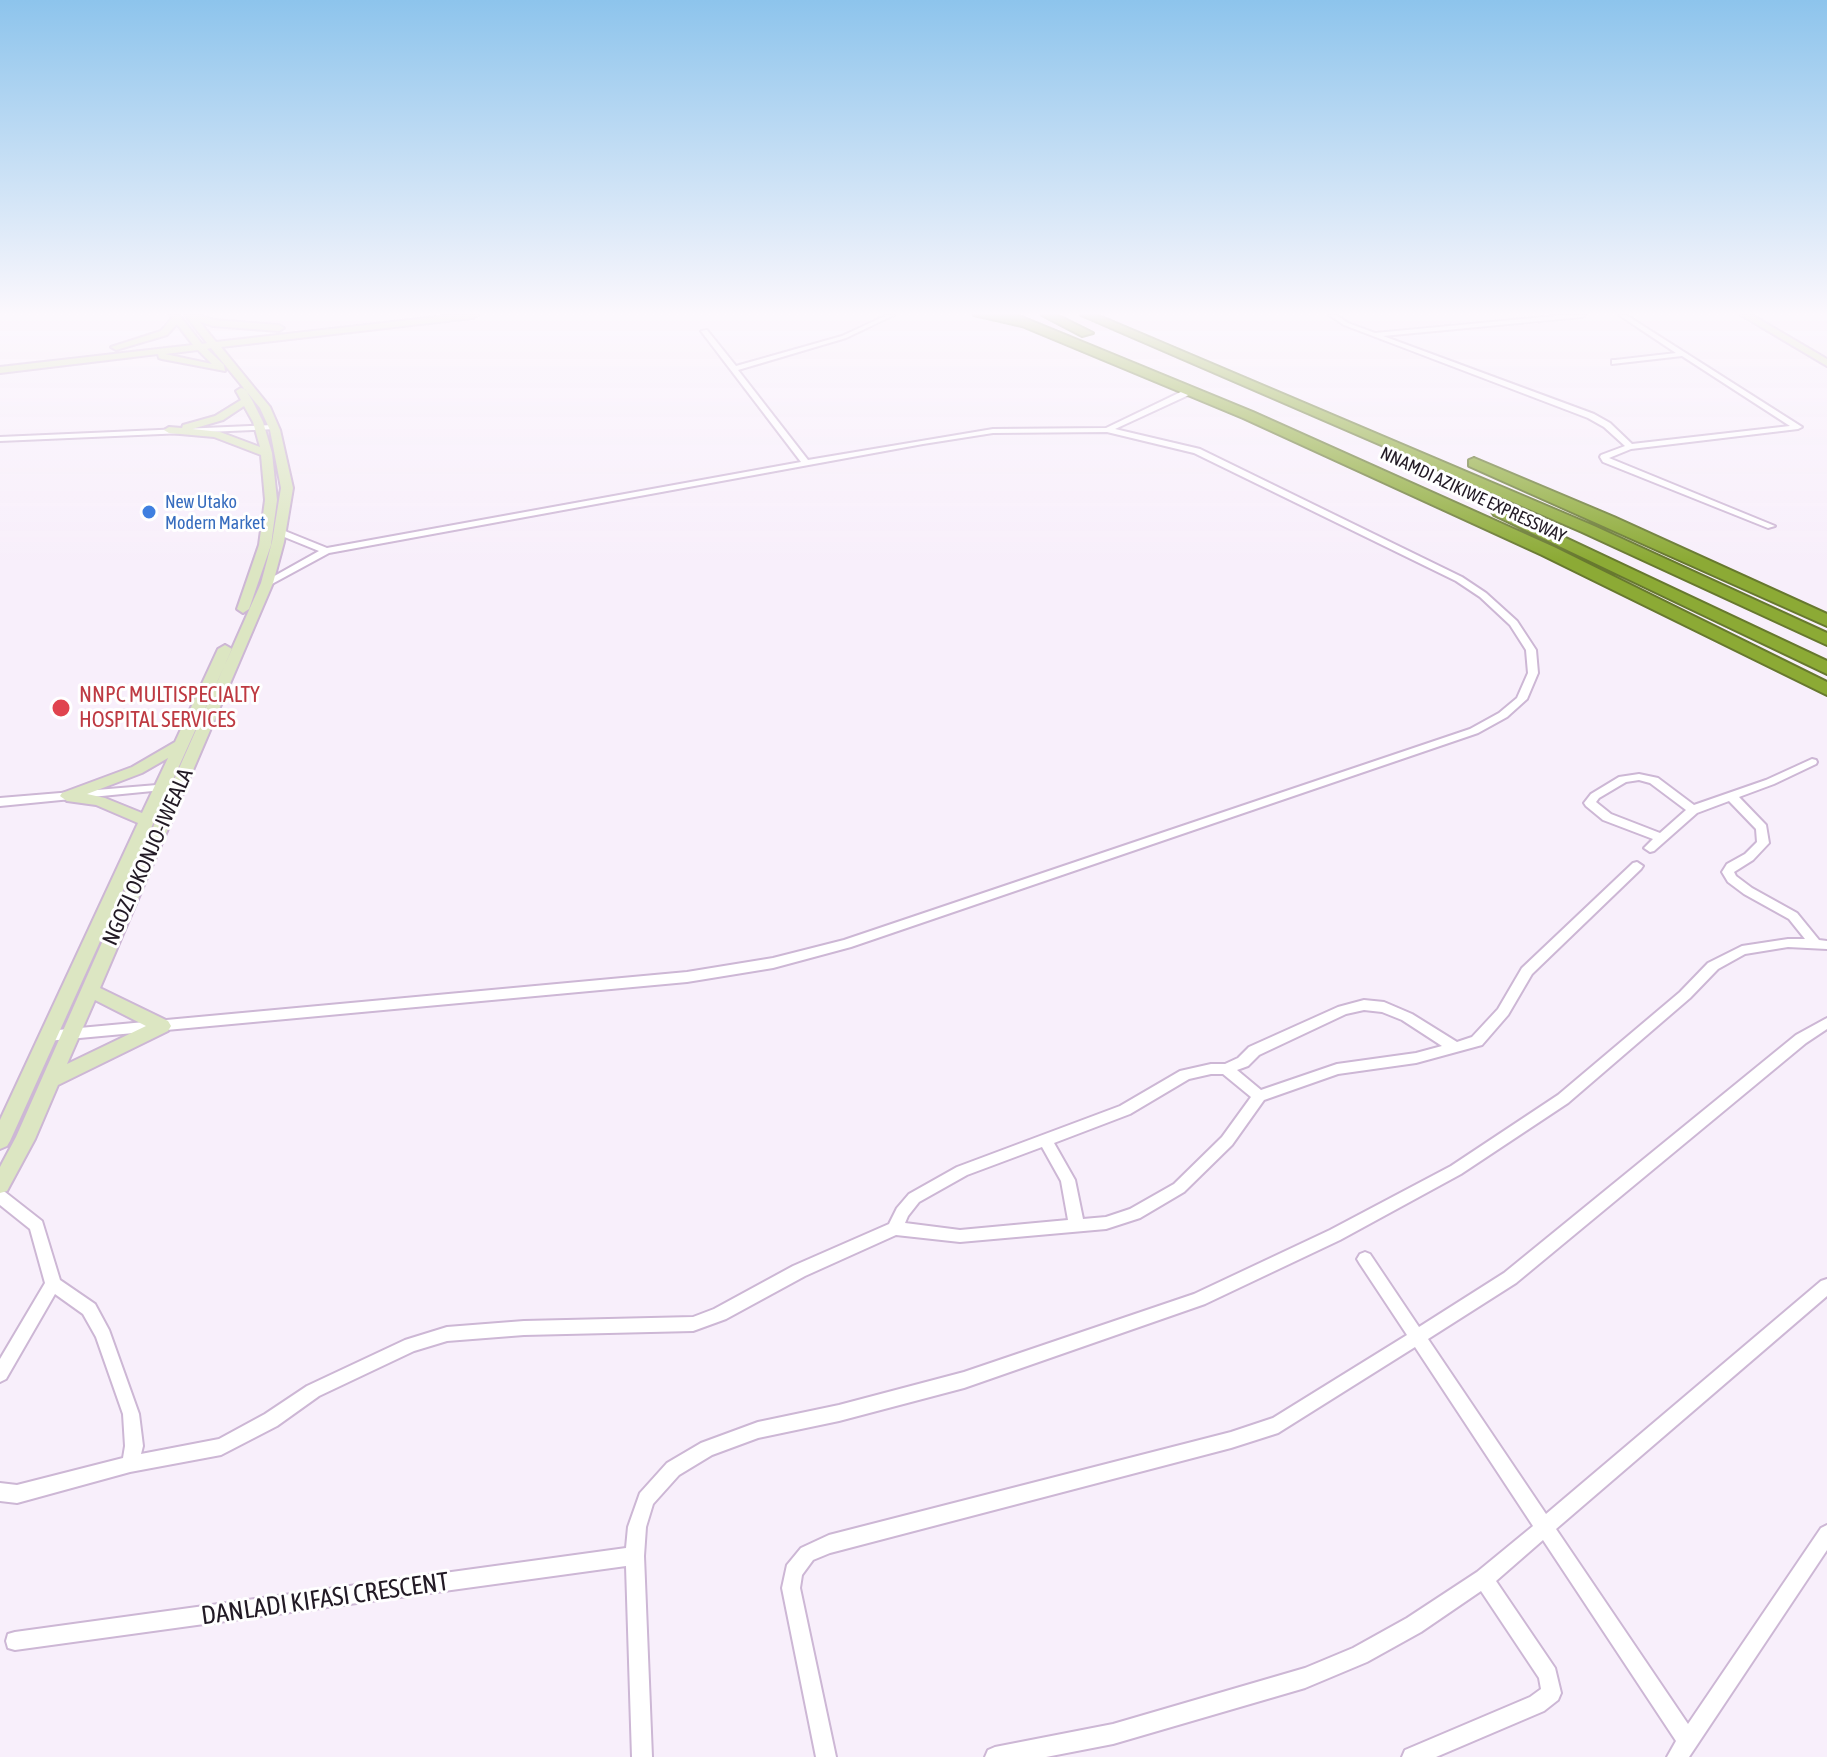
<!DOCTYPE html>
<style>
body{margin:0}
canvas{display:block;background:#f8effb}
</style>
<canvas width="1827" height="1757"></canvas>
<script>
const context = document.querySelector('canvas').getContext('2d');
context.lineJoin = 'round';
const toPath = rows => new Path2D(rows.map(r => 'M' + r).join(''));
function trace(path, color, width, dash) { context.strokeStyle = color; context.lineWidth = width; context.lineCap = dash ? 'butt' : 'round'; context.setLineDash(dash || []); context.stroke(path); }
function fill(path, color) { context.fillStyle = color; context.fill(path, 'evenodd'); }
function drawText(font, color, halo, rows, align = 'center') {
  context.font = font + ' "Asap Condensed",sans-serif'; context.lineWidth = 6; context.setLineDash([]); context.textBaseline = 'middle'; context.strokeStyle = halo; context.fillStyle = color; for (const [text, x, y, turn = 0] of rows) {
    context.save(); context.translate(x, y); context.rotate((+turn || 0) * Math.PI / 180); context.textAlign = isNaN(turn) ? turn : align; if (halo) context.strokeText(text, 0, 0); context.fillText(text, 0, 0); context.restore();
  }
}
const street = toPath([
 [887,315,894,315,846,338,738,370,808,460,993,429,1106,428,1187,389,1193,389,1193,393,1115,429,1200,449,1462,577,1486,593,1517,621,1536,650,1538,673,1527,699,1507,717,1478,733,851,947,773,968,687,982,47,1041,42,1040,40,1036,42,1032,47,1031,687,972,773,958,844,940,1470,729,1499,713,1517,698,1528,673,1526,650,1510,625,1480,597,1456,581,1194,453,1107,432,993,433,923,444,329,553,270,585,267,586,262,583,319,551,277,534,277,530,280,529,327,548,801,462,701,331,707,330,736,366,842,336,887,315],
 [1329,315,1336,315,1348,323,1375,333,1565,315,1585,315,1582,317,1383,336,1594,414,1610,423,1632,444,1790,426,1682,356,1612,364,1612,360,1615,360,1676,353,1619,315,1626,315,1802,427,1798,429,1631,449,1609,458,1775,526,1768,528,1603,462,1600,457,1601,455,1625,446,1604,427,1588,418,1344,325,1329,315],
 [273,425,277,427,276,429,0,441,0,437,273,425],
 [1812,759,1816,760,1817,762,1816,764,1774,784,1739,797,1766,825,1769,843,1753,860,1734,872,1736,876,1752,888,1797,913,1819,940,1827,941,1827,949,1788,947,1745,954,1718,969,1690,998,1568,1103,1461,1174,1340,1240,1205,1304,964,1388,839,1421,758,1438,712,1455,679,1475,653,1504,646,1527,644,1556,652,1757,632,1757,626,1566,15,1650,8,1648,6,1641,8,1634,15,1632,626,1548,628,1527,640,1493,667,1463,701,1443,758,1422,839,1405,964,1372,1194,1294,1330,1230,1451,1166,1558,1095,1680,992,1708,963,1742,946,1788,939,1805,939,1789,919,1744,894,1728,882,1722,872,1727,864,1745,854,1757,842,1756,829,1729,801,1697,813,1654,851,1650,852,1644,848,1653,839,1603,820,1586,806,1584,803,1591,794,1619,777,1639,774,1658,778,1694,805,1766,780,1812,759],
 [1639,780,1650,783,1686,810,1660,833,1611,814,1596,802,1599,798,1626,782,1639,780],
 [169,784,173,785,175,787,173,789,0,806,0,798,169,784],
 [1637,862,1643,866,1641,869,1532,974,1508,1015,1482,1045,1416,1063,1338,1074,1264,1100,1232,1145,1184,1192,1140,1218,1106,1229,960,1242,896,1235,805,1276,726,1319,693,1331,524,1335,447,1341,414,1351,319,1396,277,1426,221,1455,130,1472,17,1503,0,1501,0,1483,17,1485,123,1458,125,1446,123,1414,96,1337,83,1314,55,1294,6,1379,0,1382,0,1359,45,1283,30,1229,0,1205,0,1190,5,1192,42,1221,60,1280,95,1304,109,1330,139,1414,143,1446,141,1454,219,1439,265,1414,307,1386,405,1340,447,1327,524,1321,693,1317,714,1309,793,1266,889,1224,897,1208,909,1194,957,1167,1120,1106,1180,1071,1211,1064,1225,1064,1238,1058,1249,1047,1338,1007,1364,1000,1384,1002,1412,1014,1457,1042,1472,1037,1498,1009,1522,968,1633,863,1637,862],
 [1364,1010,1382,1012,1402,1020,1442,1046,1416,1053,1337,1064,1261,1090,1237,1070,1248,1066,1259,1055,1346,1014,1364,1010],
 [1211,1074,1223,1074,1251,1097,1222,1137,1174,1184,1130,1209,1106,1217,1083,1219,1075,1180,1054,1143,1130,1114,1189,1079,1211,1074],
 [1042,1147,1061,1181,1068,1220,960,1230,905,1223,908,1216,919,1202,967,1175,1042,1147],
 [1827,1018,1827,1029,1806,1043,1516,1283,1428,1339,1546,1514,1821,1281,1827,1279,1827,1296,1556,1529,1688,1724,1821,1528,1827,1525,1827,1550,1689,1757,1667,1757,1676,1741,1543,1540,1496,1581,1555,1668,1561,1693,1558,1700,1544,1711,1436,1757,1402,1757,1405,1750,1530,1697,1541,1689,1539,1678,1481,1591,1421,1632,1367,1662,1305,1688,1113,1744,1046,1757,985,1757,988,1750,995,1747,1113,1724,1305,1668,1353,1648,1407,1618,1477,1572,1533,1526,1415,1347,1278,1433,1231,1448,830,1553,813,1560,802,1575,800,1588,836,1757,816,1757,782,1588,787,1565,801,1548,829,1535,1231,1432,1273,1418,1407,1335,1360,1264,1357,1259,1360,1254,1365,1252,1370,1254,1419,1327,1504,1273,1796,1035,1827,1018]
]);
const secondary = toPath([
 [170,315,180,316,202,344,207,343,185,315,199,315,214,320,279,325,284,328,279,331,213,326,199,321,216,342,454,315,478,315,473,318,221,347,270,407,280,430,293,488,284,542,273,583,100,988,168,1021,171,1026,168,1031,58,1085,35,1139,7,1191,0,1193,0,1167,16,1137,261,583,272,542,281,488,270,430,260,408,211,348,207,349,224,365,225,371,162,359,159,358,158,354,0,373,0,367,193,345,177,324,167,335,116,350,111,347,161,331,172,318,170,315],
 [198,350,212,364,165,354,198,350],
 [95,1000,146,1026,67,1064,95,1000],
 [1741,315,1752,315,1827,359,1827,366,1741,315],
 [241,388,245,389,252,400,263,422,272,453,277,500,271,545,249,609,243,613,237,609,259,545,265,500,261,455,214,437,169,433,164,430,169,427,182,428,183,425,215,416,241,400,236,391,241,388],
 [244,406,253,422,260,447,220,432,192,429,223,420,244,406],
 [225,645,232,649,189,744,10,1141,7,1146,0,1149,0,1120,138,823,96,805,67,801,60,796,62,793,132,767,175,742,218,649,225,645],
 [168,758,142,813,105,798,87,794,142,773,168,758]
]);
const highway = toPath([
 [974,315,1017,315,1253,412,1554,547,1827,682,1827,695,1542,555,1243,418,1022,326,974,315],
 [1042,315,1057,315,1093,333,1082,336,1042,315],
 [1081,315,1097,315,1594,526,1827,633,1827,645,1582,532,1081,315],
 [1474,458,1614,517,1827,614,1827,626,1469,466,1469,460,1474,458],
 [1500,507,1827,661,1827,674,1494,515,1492,512,1500,507]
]);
const markers = [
 [149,512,8,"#3f7fe0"],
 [61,708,10,"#e0444e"]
];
const farStreetnames = [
 ["NNAMDI AZIKIWE EXPRESSWAY",1473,495,25]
];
const farShopnames = [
 ["New Utako",165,502],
 ["Modern Market",165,523]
];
const healthNames = [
 ["NNPC MULTISPECIALTY",79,695],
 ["HOSPITAL SERVICES",79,720]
];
const streetNames = [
 ["NGOZI OKONJO-IWEALA",148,857,-66]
];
const nearStreetnames = [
 ["DANLADI KIFASI CRESCENT",325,1599,-8]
];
trace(street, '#cdb7d5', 4);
trace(secondary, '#cdb7d5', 4);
trace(highway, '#67782f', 4);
fill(street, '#fff');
fill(secondary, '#dce6c2');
fill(highway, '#8caa35');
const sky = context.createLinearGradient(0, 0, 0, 560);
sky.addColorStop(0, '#8dc4ec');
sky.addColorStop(0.56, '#fcf8fd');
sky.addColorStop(1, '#fcf8fd00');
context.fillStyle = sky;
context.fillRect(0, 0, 1827, 560);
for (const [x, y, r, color] of markers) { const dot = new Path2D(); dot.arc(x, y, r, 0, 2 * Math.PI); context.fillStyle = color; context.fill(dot); trace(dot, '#fff', 3); }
drawText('18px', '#221a25', '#fff', farStreetnames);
drawText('18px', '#366cbe', '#fff', farShopnames, 'left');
drawText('22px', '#be3a42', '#fff', healthNames, 'left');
drawText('22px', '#221a25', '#fff', streetNames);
drawText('26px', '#221a25', '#fff', nearStreetnames);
</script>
